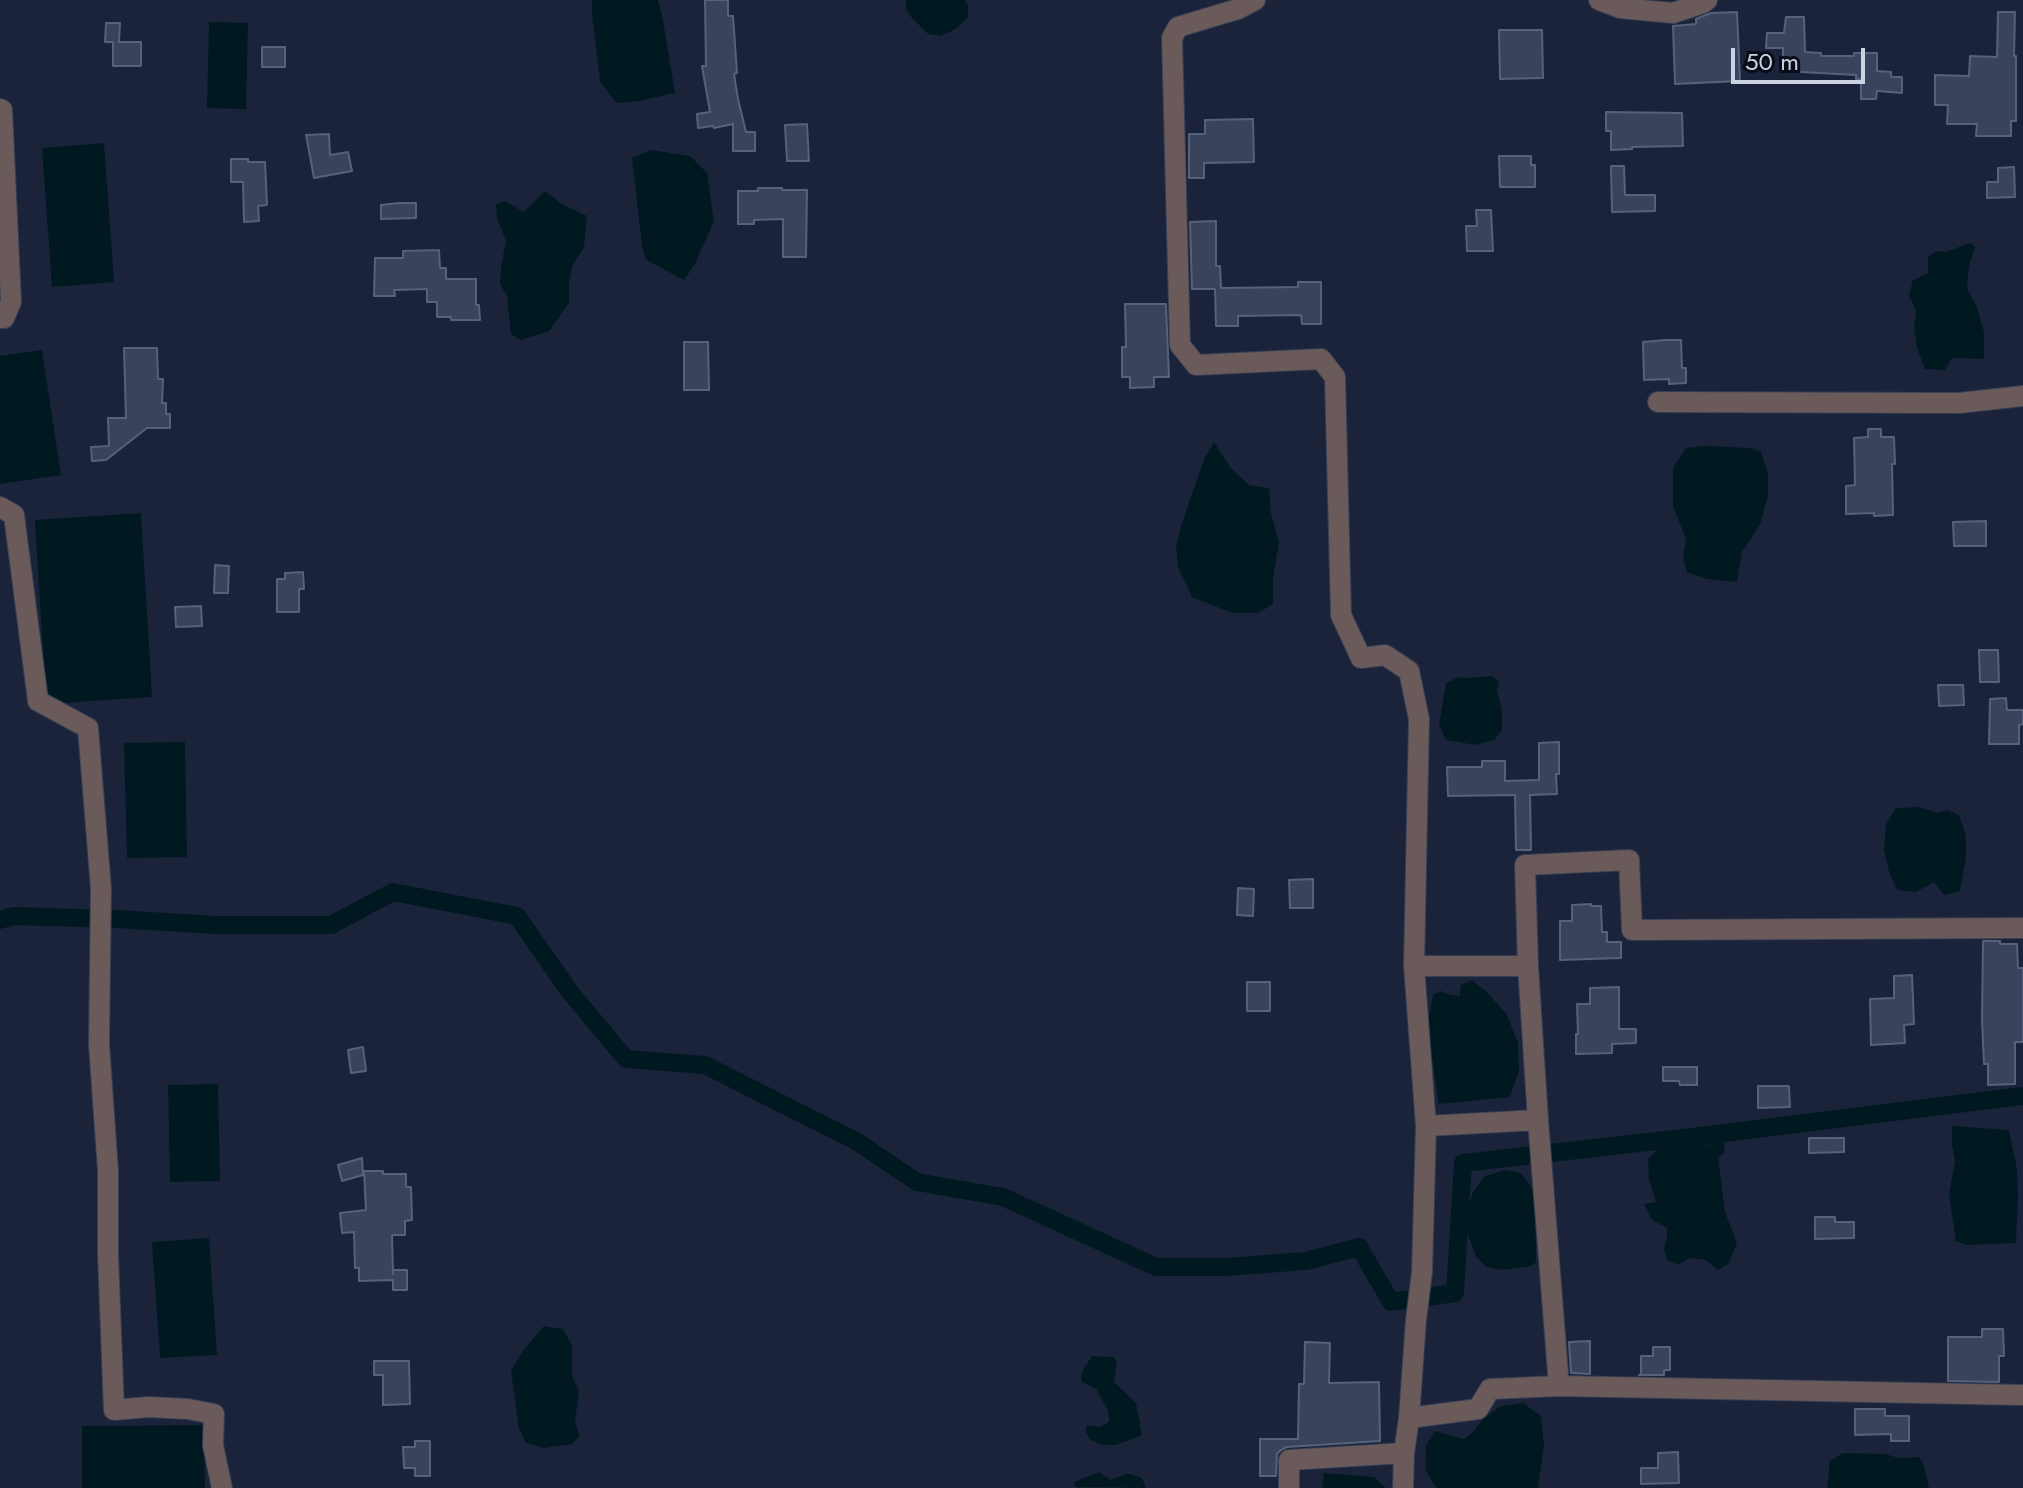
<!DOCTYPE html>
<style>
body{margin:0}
#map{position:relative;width:2023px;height:1488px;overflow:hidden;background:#1b233a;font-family:Jost,sans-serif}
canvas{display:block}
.scale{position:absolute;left:1731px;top:48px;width:134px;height:36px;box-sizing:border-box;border:4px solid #cbd2e1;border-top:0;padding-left:10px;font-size:24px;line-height:28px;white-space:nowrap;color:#cbd2e1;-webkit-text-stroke:6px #090d17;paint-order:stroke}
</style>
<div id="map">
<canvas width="2023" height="1488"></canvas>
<div class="scale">50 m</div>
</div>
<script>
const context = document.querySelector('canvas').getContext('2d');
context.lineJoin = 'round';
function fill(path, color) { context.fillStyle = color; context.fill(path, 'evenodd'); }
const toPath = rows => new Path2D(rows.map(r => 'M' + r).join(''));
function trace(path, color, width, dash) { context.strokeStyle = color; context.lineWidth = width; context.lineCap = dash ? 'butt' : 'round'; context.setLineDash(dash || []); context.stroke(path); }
const water = toPath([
 [592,0,658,0,663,20,675,93,638,101,616,103,600,81,592,15],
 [906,0,965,0,968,6,968,17,956,29,940,36,928,34,911,17,906,8],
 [209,22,248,23,246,109,207,108],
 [104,143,114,282,52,287,42,148],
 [651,150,690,156,707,173,714,221,695,264,684,280,646,260,642,246,632,158],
 [545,191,562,204,587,216,584,248,573,264,569,284,569,303,549,331,521,340,511,334,507,296,500,284,501,267,506,241,497,218,496,204,505,201,524,212],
 [1970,243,1975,247,1969,266,1967,288,1977,307,1984,332,1984,359,1952,358,1945,370,1925,369,1917,348,1914,327,1916,310,1909,296,1913,280,1928,273,1928,257,1936,251,1946,252],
 [42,350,61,475,0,484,0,356],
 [1214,442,1230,467,1249,485,1269,488,1271,513,1279,542,1273,579,1273,604,1258,613,1232,613,1192,597,1178,567,1176,547,1181,526,1204,459],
 [1704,446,1752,448,1761,452,1768,474,1768,496,1760,525,1742,552,1737,582,1707,579,1687,572,1683,557,1686,539,1673,506,1673,468,1686,448],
 [141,513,152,697,46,704,35,520],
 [1492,676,1499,682,1497,690,1502,712,1502,731,1494,740,1475,745,1446,740,1439,725,1446,683,1459,677,1465,678],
 [185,742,187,857,127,858,124,743],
 [1920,807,1937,813,1947,810,1959,815,1966,836,1966,858,1960,891,1944,895,1934,882,1916,892,1897,890,1889,872,1884,850,1886,824,1896,808],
 [1472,980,1487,992,1507,1015,1518,1043,1519,1070,1510,1097,1439,1104,1427,1026,1433,995,1441,991,1451,995,1460,996,1461,985],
 [218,1084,220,1181,170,1182,168,1085],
 [1952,1126,2009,1130,2017,1169,2018,1197,2016,1243,1967,1245,1956,1241,1949,1195,1955,1160,1952,1145],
 [1718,1141,1725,1143,1724,1153,1718,1158,1725,1212,1737,1243,1728,1264,1718,1270,1706,1260,1690,1258,1678,1265,1667,1260,1664,1249,1667,1237,1667,1228,1652,1220,1644,1204,1656,1202,1649,1180,1648,1158,1658,1150,1686,1145,1707,1145],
 [1505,1170,1521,1173,1535,1192,1536,1262,1532,1266,1502,1270,1487,1267,1476,1257,1467,1231,1467,1211,1473,1192,1485,1176],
 [209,1238,217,1355,160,1358,152,1242],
 [544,1326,563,1329,572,1345,572,1376,579,1391,575,1422,580,1436,572,1444,544,1448,526,1443,519,1429,511,1371,522,1352],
 [1092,1356,1113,1357,1117,1361,1114,1382,1136,1403,1142,1435,1116,1445,1103,1445,1091,1440,1086,1433,1086,1425,1100,1427,1109,1422,1108,1410,1096,1389,1082,1382,1081,1375,1084,1368],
 [1523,1403,1541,1416,1544,1445,1538,1488,1436,1488,1425,1469,1426,1445,1435,1431,1464,1439,1474,1431,1484,1418,1501,1406],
 [204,1425,205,1488,82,1488,82,1426],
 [1843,1453,1885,1454,1899,1458,1919,1457,1924,1465,1929,1488,1827,1488,1830,1461],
 [1099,1472,1110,1480,1126,1474,1131,1474,1142,1478,1146,1488,1075,1487,1074,1482],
 [1324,1473,1374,1477,1386,1488,1322,1488]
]);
const canal = toPath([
 [0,920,13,916,116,919,216,925,331,925,393,892,517,916,570,992,626,1059,705,1065,856,1141,917,1182,1003,1197,1156,1267,1226,1267,1306,1261,1359,1247,1391,1302,1455,1293,1463,1163,1700,1136,2023,1096]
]);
const building = toPath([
 [705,0,728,0,728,16,733,16,737,73,734,74,738,99,746,132,755,132,755,151,733,151,733,124,714,128,713,126,698,128,697,114,710,112,702,66,706,66,705,0],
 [1737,12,1740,81,1675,84,1673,26,1696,24,1696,19,1711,13,1737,12],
 [1998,12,2015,12,2014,56,2016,56,2016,121,2011,121,2011,136,1976,136,1977,124,1947,124,1948,105,1935,105,1935,75,1969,76,1970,56,1997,57,1998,12],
 [1786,17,1804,17,1805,52,1821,53,1821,56,1854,56,1854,53,1877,53,1877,71,1891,72,1891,77,1902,77,1902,93,1877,91,1876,99,1861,99,1861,79,1856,79,1856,75,1783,71,1783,48,1766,48,1767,33,1784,33,1786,17],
 [106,23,120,23,119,42,141,42,141,66,113,66,113,42,105,42,106,23],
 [1499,30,1542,30,1543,78,1500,79,1499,30],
 [262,47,285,47,285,67,262,67,262,47],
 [1606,112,1682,113,1683,146,1632,147,1632,149,1611,150,1611,131,1606,131,1606,112],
 [1253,119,1254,162,1204,163,1204,178,1189,178,1189,134,1205,134,1205,120,1253,119],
 [807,124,809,161,787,161,785,125,807,124],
 [329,134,330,155,348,152,352,171,314,178,306,135,329,134],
 [1499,156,1531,156,1531,165,1535,165,1535,187,1500,187,1499,156],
 [231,159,248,159,248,162,265,162,267,205,258,206,259,221,244,222,243,182,231,182,231,159],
 [1611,166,1624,166,1625,195,1655,195,1655,211,1612,212,1611,166],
 [2014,167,2015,197,1987,198,1987,182,1998,182,1998,168,2014,167],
 [758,188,782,188,782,190,807,190,806,257,783,257,783,219,754,220,754,224,738,224,738,191,758,191,758,188],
 [399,203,416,203,416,218,381,219,381,205,399,203],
 [1476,210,1491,210,1493,251,1467,251,1466,226,1477,226,1476,210],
 [1216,221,1216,266,1220,266,1221,288,1298,287,1298,282,1321,282,1321,324,1302,324,1301,315,1238,316,1238,326,1216,326,1215,289,1192,289,1190,222,1216,221],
 [439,250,440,268,446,268,446,279,476,279,476,305,479,305,480,320,451,320,451,317,437,317,437,302,427,302,427,289,394,290,395,296,374,296,375,258,403,258,403,251,439,250],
 [1125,304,1166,304,1169,377,1154,377,1154,387,1130,388,1130,377,1122,377,1122,347,1126,347,1125,304],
 [1665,340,1681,340,1682,368,1686,368,1686,383,1669,384,1669,379,1644,380,1643,342,1665,340],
 [684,342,708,342,709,390,684,390,684,342],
 [124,348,157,348,158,379,163,379,162,403,166,403,166,414,170,414,170,428,147,428,106,460,92,461,91,447,109,446,108,418,126,418,124,348],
 [1868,429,1881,429,1881,437,1894,437,1895,464,1892,464,1893,515,1874,516,1874,513,1846,514,1846,486,1855,485,1854,438,1868,437,1868,429],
 [1986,521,1986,546,1954,546,1953,522,1986,521],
 [215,565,229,566,228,593,214,593,215,565],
 [303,572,304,589,299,589,299,612,277,612,277,579,285,579,285,573,303,572],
 [201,606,202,626,176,627,175,607,201,606],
 [1979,650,1998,650,1999,682,1980,682,1979,650],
 [1938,685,1963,685,1964,705,1939,706,1938,685],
 [2006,698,2007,710,2023,710,2023,724,2019,725,2019,744,1989,744,1990,699,2006,698],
 [1559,742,1559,774,1556,774,1557,794,1530,795,1531,850,1516,850,1515,795,1448,796,1447,767,1482,767,1482,761,1505,761,1505,781,1539,780,1539,743,1559,742],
 [1313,879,1313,908,1290,908,1289,880,1313,879],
 [1238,888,1254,889,1253,916,1237,915,1238,888],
 [1591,904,1591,906,1601,906,1602,932,1607,932,1607,942,1621,942,1621,958,1560,960,1560,921,1572,921,1572,905,1591,904],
 [1983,941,2000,941,2000,944,2017,944,2018,968,2023,968,2023,1042,2015,1042,2015,1084,1988,1085,1988,1064,1984,1064,1982,1020,1983,941],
 [1912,975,1914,1024,1904,1025,1905,1043,1871,1045,1870,999,1894,998,1894,976,1912,975],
 [1247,982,1270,982,1270,1011,1247,1011,1247,982],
 [1619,987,1619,1029,1636,1029,1636,1043,1612,1044,1612,1053,1576,1054,1576,1034,1578,1034,1577,1004,1590,1004,1590,988,1619,987],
 [363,1047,366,1071,351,1073,348,1050,363,1047],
 [1663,1067,1697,1067,1697,1085,1680,1085,1679,1081,1663,1081,1663,1067],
 [1758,1086,1789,1086,1790,1107,1758,1108,1758,1086],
 [1809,1138,1844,1138,1844,1152,1809,1153,1809,1138],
 [362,1158,363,1175,342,1181,338,1165,362,1158],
 [364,1171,383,1171,383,1174,406,1174,406,1187,411,1187,412,1220,405,1221,405,1235,392,1235,393,1274,393,1270,407,1270,407,1290,393,1290,393,1280,359,1281,359,1268,355,1268,354,1232,342,1233,340,1213,366,1210,364,1171],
 [1815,1217,1835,1217,1835,1222,1854,1222,1854,1238,1815,1239,1815,1217],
 [1982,1329,2003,1329,2004,1356,1999,1356,1999,1382,1948,1381,1948,1337,1982,1337,1982,1329],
 [1590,1341,1590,1374,1571,1373,1569,1342,1590,1341],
 [1305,1342,1330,1343,1329,1383,1379,1382,1380,1441,1287,1447,1281,1450,1277,1454,1276,1476,1260,1476,1260,1439,1298,1439,1299,1384,1304,1384,1305,1342],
 [1653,1347,1670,1347,1670,1370,1664,1370,1664,1375,1639,1375,1641,1374,1641,1356,1653,1356,1653,1347],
 [374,1361,409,1361,410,1404,383,1405,383,1375,374,1375,374,1361],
 [1855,1409,1885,1409,1885,1416,1909,1416,1909,1441,1891,1441,1891,1434,1855,1435,1855,1409],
 [415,1441,430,1441,430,1476,415,1476,415,1468,404,1468,403,1447,415,1447,415,1441],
 [1678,1452,1679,1483,1641,1484,1641,1468,1658,1468,1658,1453,1678,1452]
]);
const minor = toPath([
 [1255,0,1238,9,1178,27,1172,38,1180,345,1196,365,1321,359,1335,377,1341,615,1361,658,1385,655,1409,671,1419,719,1414,966,1426,1126],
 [1599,0,1620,8,1673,13,1703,3,1707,0],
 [0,109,2,110,11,302,4,318,0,318],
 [1658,402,1959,403,2023,396],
 [0,507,14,515,38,701,88,728,101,889,99,1044,108,1171,108,1255,114,1410,149,1407,188,1409,214,1414,213,1445,222,1488],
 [1528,966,1525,865,1629,860,1632,930,2023,928],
 [1559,1386,2023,1395],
 [1409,1418,1416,1320,1422,1272,1426,1126,1538,1120,1528,966,1414,966],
 [1289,1488,1289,1460,1404,1453],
 [1403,1488,1404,1453,1409,1418,1478,1409,1490,1389,1559,1386,1538,1120]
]);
fill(water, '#001921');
trace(canal, '#001921', 18);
fill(building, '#39435c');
trace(building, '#56617c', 2);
trace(minor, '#373f55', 22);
trace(minor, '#6a5a5a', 20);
</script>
